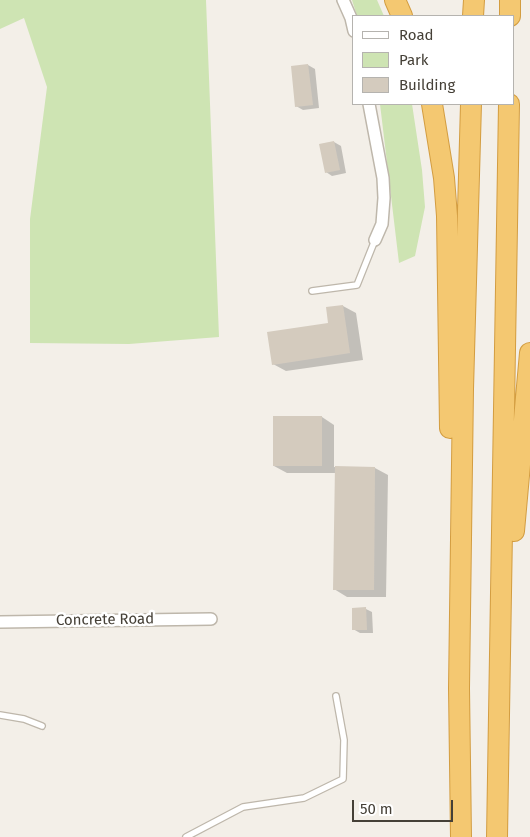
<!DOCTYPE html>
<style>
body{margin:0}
#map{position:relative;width:530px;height:837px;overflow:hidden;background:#f3efe8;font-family:"Fira Sans",sans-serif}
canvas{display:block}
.legend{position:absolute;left:352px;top:15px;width:162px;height:90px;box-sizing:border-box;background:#fff;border:1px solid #b5b3af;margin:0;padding:6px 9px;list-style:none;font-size:15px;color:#454037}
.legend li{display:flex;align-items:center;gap:10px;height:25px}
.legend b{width:25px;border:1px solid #b5b3af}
.scale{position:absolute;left:352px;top:800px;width:101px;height:22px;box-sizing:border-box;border:2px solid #454037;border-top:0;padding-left:6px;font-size:15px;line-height:18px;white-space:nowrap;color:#454037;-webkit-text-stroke:4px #fff;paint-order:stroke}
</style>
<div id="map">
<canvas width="530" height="837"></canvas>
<ul class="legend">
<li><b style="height:6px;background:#fff"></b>Road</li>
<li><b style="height:14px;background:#cee4b3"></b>Park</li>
<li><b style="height:14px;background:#d4cbbe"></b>Building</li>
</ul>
<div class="scale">50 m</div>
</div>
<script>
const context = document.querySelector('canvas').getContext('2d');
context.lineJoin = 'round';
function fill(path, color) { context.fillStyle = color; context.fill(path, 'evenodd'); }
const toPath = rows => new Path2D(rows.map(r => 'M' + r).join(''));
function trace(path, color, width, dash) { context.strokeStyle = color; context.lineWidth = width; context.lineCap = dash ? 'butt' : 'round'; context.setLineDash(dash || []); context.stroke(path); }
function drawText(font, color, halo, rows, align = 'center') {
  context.font = font + ' "Fira Sans",sans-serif'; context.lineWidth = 5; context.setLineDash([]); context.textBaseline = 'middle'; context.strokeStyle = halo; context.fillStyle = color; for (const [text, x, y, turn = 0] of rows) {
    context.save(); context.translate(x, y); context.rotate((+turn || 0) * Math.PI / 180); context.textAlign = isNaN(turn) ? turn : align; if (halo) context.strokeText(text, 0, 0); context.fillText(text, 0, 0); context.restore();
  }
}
const green = toPath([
 [0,0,206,0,219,337,129,344,30,343,30,219,47,87,24,18,0,29],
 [352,0,377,0,384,16,357,16],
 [380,104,412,104,422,170,425,207,415,256,399,263]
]);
const shadow = toPath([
 [308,65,315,69,319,108,303,110,296,106,292,67],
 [334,142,341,146,346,173,332,176,326,172],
 [343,306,356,313,363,360,286,371,273,364,330,324],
 [322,417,334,425,334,467,375,468,388,475,386,597,347,597,334,589,336,473,287,473,274,466],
 [366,609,372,612,373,633,360,633,353,629]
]);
const building = toPath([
 [308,64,313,105,295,107,291,66],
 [334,141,340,170,325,173,319,144],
 [343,305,350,353,272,365,267,332,328,323,326,307],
 [273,416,322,416,322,466,273,466],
 [335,466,375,467,374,590,333,590],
 [366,607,367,630,352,630,352,608]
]);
const service = toPath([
 [312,291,357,285,375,240],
 [0,715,24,719,42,726],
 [186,837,243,807,304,798,343,779,344,740,336,696]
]);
const minor = toPath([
 [343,0,351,18,354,31],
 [369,104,383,178,384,198,382,224,375,240],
 [0,622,211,619]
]);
const motorway = toPath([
 [395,0,402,16],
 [473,16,474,0],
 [510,16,510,0],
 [432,104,444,178,447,216,450,428],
 [514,531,530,353],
 [461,837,459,688,463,389,471,104],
 [497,837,509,104]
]);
const streetNames = [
 ["Concrete Road",105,620,-1]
];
fill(green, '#cee4b3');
fill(shadow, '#0003');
fill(building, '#d4cbbe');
trace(service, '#beb7ab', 8);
trace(minor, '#beb7ab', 14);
trace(motorway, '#d39d41', 22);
trace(service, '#fff', 5.5);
trace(minor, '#fff', 11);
trace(motorway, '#f4c871', 20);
drawText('15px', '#454037', '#fff', streetNames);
</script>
